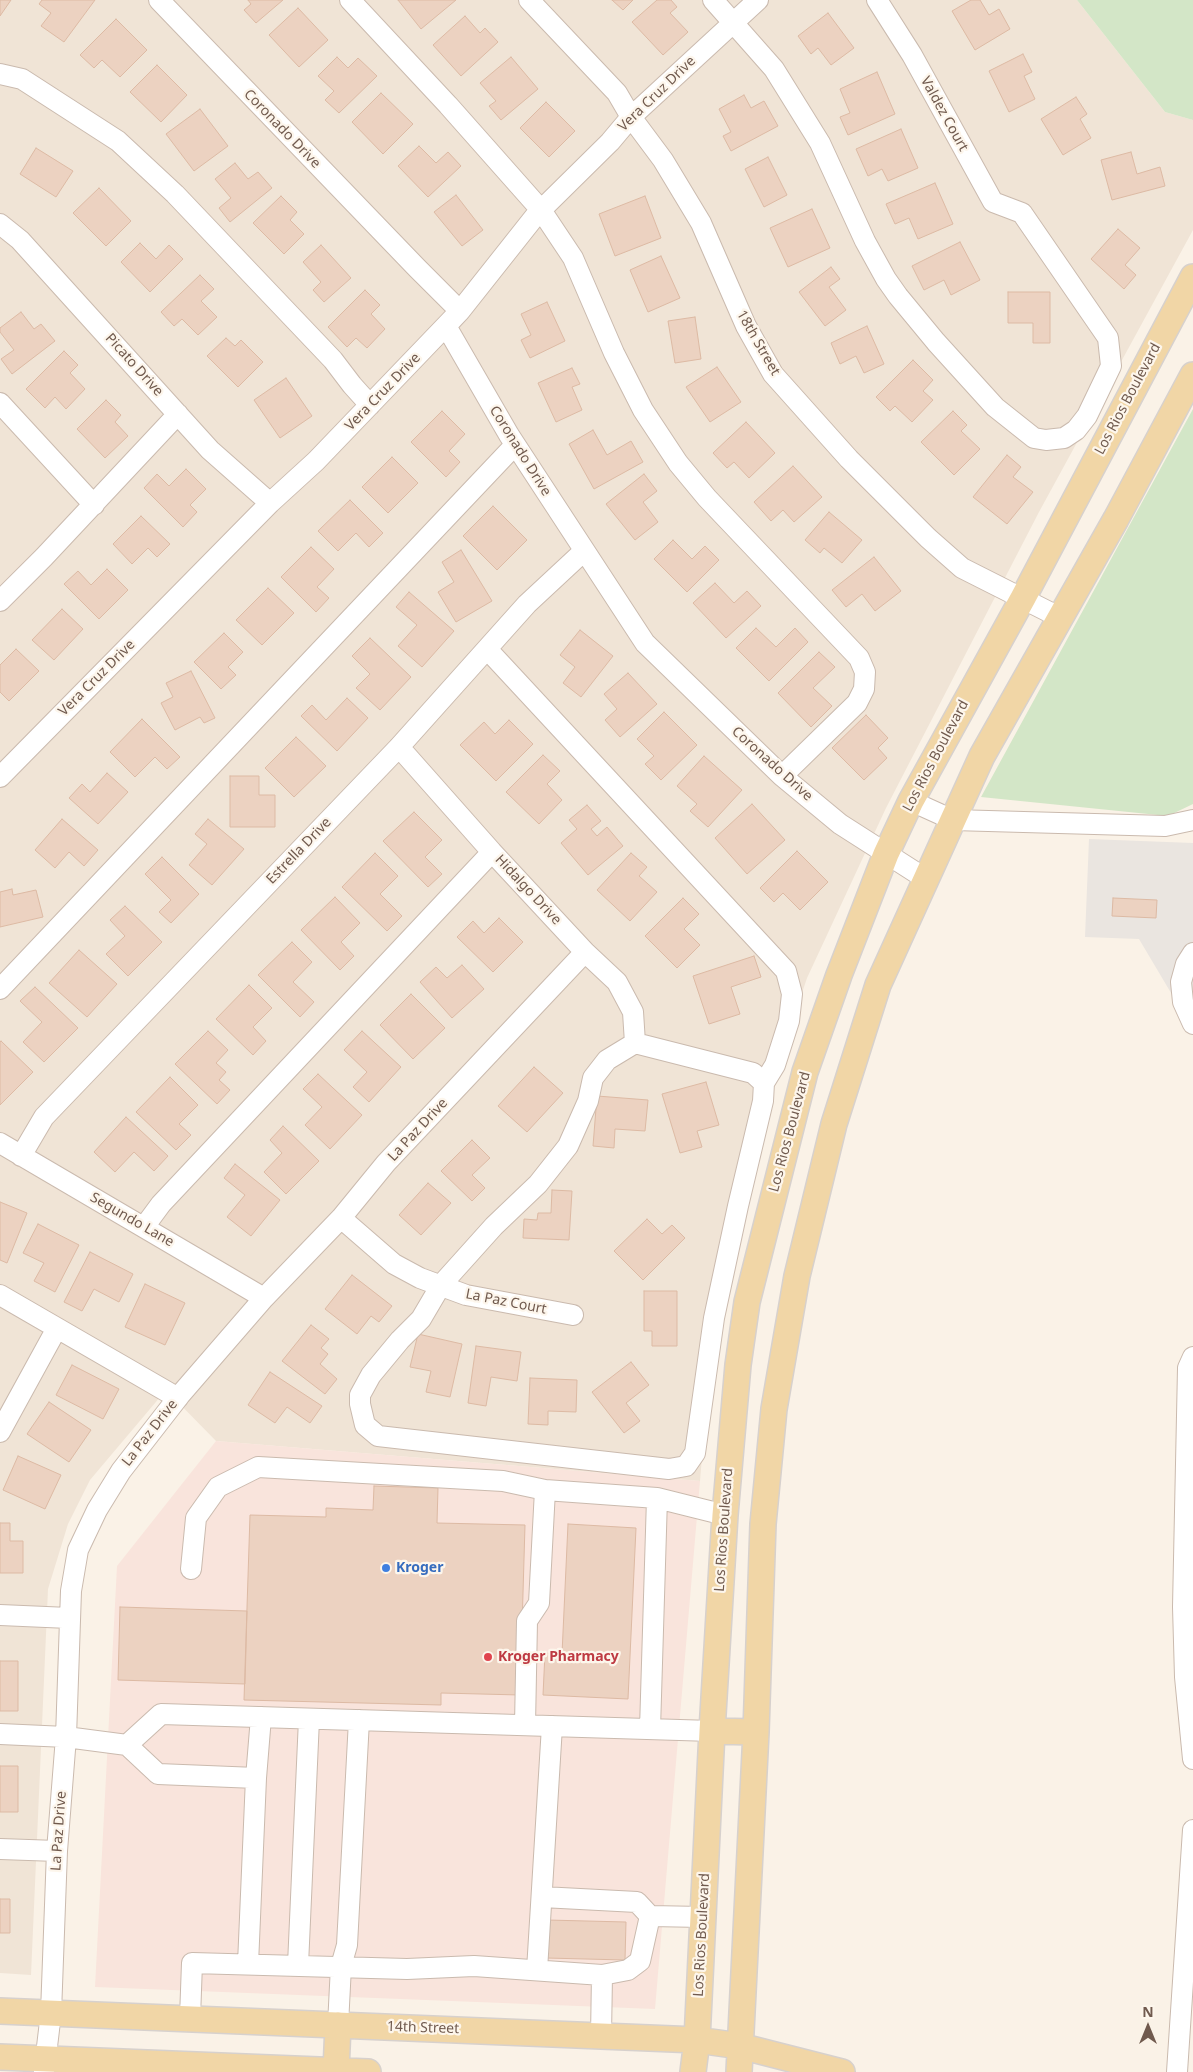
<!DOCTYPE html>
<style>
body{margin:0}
#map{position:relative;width:1193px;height:2072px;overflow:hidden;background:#faf2e7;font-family:"Noto Sans",sans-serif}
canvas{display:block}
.north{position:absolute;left:1123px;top:2002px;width:50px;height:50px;-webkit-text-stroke:4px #fdf6ec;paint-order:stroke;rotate:0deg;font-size:14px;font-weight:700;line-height:20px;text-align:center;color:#705a4e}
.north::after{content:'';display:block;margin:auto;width:18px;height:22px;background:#705a4e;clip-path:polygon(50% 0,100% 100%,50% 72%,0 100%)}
</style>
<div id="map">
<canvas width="1193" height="2072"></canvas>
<div class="north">N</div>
</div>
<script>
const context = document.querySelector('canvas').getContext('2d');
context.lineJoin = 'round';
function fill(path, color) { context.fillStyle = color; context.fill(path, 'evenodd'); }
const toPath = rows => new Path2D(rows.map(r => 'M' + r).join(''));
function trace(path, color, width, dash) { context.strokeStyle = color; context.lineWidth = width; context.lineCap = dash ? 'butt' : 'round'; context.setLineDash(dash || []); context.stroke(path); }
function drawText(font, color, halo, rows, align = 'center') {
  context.font = font + ' "Noto Sans",sans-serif'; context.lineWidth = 4.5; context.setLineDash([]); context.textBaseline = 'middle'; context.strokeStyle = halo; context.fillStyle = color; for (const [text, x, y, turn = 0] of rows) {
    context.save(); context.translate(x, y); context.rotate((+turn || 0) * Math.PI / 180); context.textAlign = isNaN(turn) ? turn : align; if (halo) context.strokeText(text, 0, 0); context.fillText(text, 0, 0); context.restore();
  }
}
const residential = toPath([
 [0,0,1077,0,1165,112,1193,120,1193,230,1039,512,886,808,807,978,765,1104,710,1359,700,1481,216,1441,166,1390,90,1480,68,1524,48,1589,31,1975,0,1973]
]);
const commercial = toPath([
 [216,1441,700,1481,655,2009,95,1987,117,1566]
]);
const industrial = toPath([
 [1089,839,1193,843,1193,1030,1139,939,1085,937]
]);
const green = toPath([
 [1077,0,1193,0,1193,120,1165,112],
 [1193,409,1193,804,1168,816,981,797]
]);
const building = toPath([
 [0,0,11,0,0,16,0,0],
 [42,0,95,0,64,42,41,26,51,13,39,4,42,0],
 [248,0,283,0,256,23,244,10,251,4,248,0],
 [398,0,456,0,421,29,398,0],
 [612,0,633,0,623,10,612,0],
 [657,0,671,0,677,7,670,13,688,32,663,55,632,22,657,0],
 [971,0,980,0,989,15,999,9,1010,29,975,50,952,11,971,0],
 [298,8,328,40,299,67,269,35,298,8],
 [828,13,854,48,831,65,818,48,811,54,798,36,828,13],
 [465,16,480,33,485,28,498,42,461,76,433,45,465,16],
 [116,19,147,50,120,77,102,60,94,68,80,55,116,19],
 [1023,54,1032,72,1024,76,1035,99,1009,112,989,71,1023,54],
 [337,57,348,68,358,58,377,76,339,113,325,100,334,91,318,76,337,57],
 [511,57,538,89,501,120,489,106,496,101,480,83,511,57],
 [157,65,187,95,161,122,130,92,157,65],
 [877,72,895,114,848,135,840,117,850,113,840,89,877,72],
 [381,93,413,124,383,154,352,122,381,93],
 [744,95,751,108,764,101,778,126,731,151,723,136,731,132,719,109,744,95],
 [1076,97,1087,114,1080,119,1091,138,1063,155,1041,119,1076,97],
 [546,102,575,131,549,157,520,128,546,102],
 [200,109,228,146,194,171,166,134,200,109],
 [901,129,918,168,888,181,882,169,868,176,856,149,901,129],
 [419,146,436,163,448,152,461,166,428,197,398,166,419,146],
 [36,148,73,171,56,197,20,174,36,148],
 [1131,152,1137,174,1160,167,1165,186,1112,200,1101,160,1131,152],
 [768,157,787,195,764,207,745,169,768,157],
 [235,163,248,179,258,172,272,188,230,222,219,208,231,198,215,179,235,163],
 [935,183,953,224,918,239,909,218,895,224,886,204,935,183],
 [99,188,131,221,106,246,73,213,99,188],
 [456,195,483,230,462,246,434,212,456,195],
 [281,196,297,212,290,220,304,234,284,254,253,223,281,196],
 [645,196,661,238,615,256,599,214,645,196],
 [812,209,830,248,788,267,770,228,812,209],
 [1118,229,1140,248,1125,265,1136,275,1124,289,1091,259,1118,229],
 [960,242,980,280,951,295,944,280,924,290,912,266,960,242],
 [140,243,156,259,169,245,183,259,150,292,121,262,140,243],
 [321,245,351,278,324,302,313,290,321,282,303,262,321,245],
 [661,256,680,298,648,312,630,270,661,256],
 [831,267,840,279,829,287,846,310,825,326,799,292,831,267],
 [200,275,214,289,201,301,217,317,198,335,182,319,174,326,161,312,200,275],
 [365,290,380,305,371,314,385,329,367,348,356,338,347,347,328,327,365,290],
 [1008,292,1050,292,1050,343,1033,343,1033,323,1008,323,1008,292],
 [547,302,565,341,530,358,521,340,531,335,521,314,547,302],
 [21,312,34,329,41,324,55,341,12,374,1,359,14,350,0,332,0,328,21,312],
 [695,317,701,359,675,363,668,321,695,317],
 [867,326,884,364,864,373,856,356,840,364,831,343,867,326],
 [226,338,235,346,241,340,263,362,238,387,207,356,226,338],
 [64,351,78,365,70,373,85,389,66,409,55,397,45,408,26,389,64,351],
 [913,360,933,380,923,391,933,400,912,422,895,406,890,411,876,397,913,360],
 [717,367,741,402,710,422,686,387,717,367],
 [572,368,580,384,572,387,582,410,556,422,538,383,572,368],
 [286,378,312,416,280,438,254,400,286,378],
 [106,400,121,415,115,422,128,436,105,458,77,429,106,400],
 [442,411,465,434,449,451,460,462,446,477,411,442,442,411],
 [953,411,967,425,961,431,980,449,954,475,921,442,953,411],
 [746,422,775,453,749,478,734,462,727,468,713,453,746,422],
 [593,430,607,455,631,441,643,462,594,489,569,444,593,430],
 [1007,455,1021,467,1013,477,1033,492,1007,524,973,497,1007,455],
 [392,457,418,483,388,513,362,487,392,457],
 [793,466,822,497,794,522,783,510,771,521,754,502,793,466],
 [186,469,206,489,190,505,197,512,183,527,144,488,157,474,169,486,186,469],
 [644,474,657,491,643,502,658,522,635,540,606,504,644,474],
 [350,500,383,533,369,547,356,533,338,551,318,531,350,500],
 [493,506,527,540,497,570,463,536,493,506],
 [829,512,862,540,842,563,824,548,820,553,805,540,829,512],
 [141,516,170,544,157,557,148,548,132,564,113,544,141,516],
 [673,540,692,559,705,546,719,560,687,592,654,559,673,540],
 [311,547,334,569,317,587,329,598,316,612,281,577,311,547],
 [461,550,492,601,456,622,438,592,454,582,442,562,461,550],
 [874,557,901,591,875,611,862,594,846,607,832,590,874,557],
 [107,569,128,590,99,619,64,584,78,571,91,585,107,569],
 [715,583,734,603,747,591,761,606,726,638,693,603,715,583],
 [268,588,294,613,262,645,236,620,268,588],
 [409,592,454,631,422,667,398,646,417,625,396,607,409,592],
 [62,609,83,629,54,660,32,640,62,609],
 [756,628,776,647,795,628,808,642,769,681,736,648,756,628],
 [580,630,613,656,581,697,563,683,575,667,560,655,580,630],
 [224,633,243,652,228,667,236,675,221,689,194,662,224,633],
 [370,638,411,677,380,710,356,688,370,674,352,656,370,638],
 [16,649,39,671,9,701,0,692,0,665,16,649],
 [819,652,835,667,813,688,832,706,811,727,778,693,819,652],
 [191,671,215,718,204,723,200,717,175,730,161,703,173,697,166,683,191,671],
 [628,673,657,704,620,737,605,720,617,709,604,694,628,673],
 [347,698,368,718,337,751,301,716,312,705,326,720,347,698],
 [664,712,697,745,661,780,645,764,654,756,637,739,664,712],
 [866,715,888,738,878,748,887,758,864,780,832,748,866,715],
 [142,719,180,757,167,769,155,757,135,777,110,752,142,719],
 [509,720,533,744,496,781,460,745,484,722,495,734,509,720],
 [296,737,326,766,294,797,265,768,296,737],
 [543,755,560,771,547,784,562,800,539,824,506,792,543,755],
 [704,756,742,790,708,827,690,811,697,804,677,786,704,756],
 [107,773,128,792,98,824,69,798,82,784,90,792,107,773],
 [230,776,259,776,259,795,275,795,275,827,230,827,230,776],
 [752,804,785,840,747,874,715,838,752,804],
 [587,805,601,821,591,829,597,836,607,827,623,846,588,875,561,843,577,829,569,820,587,805],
 [414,812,442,840,425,857,442,874,428,887,383,841,414,812],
 [62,819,98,850,84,866,69,852,55,868,35,850,62,819],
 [208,819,244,849,212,885,189,865,207,844,195,834,208,819],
 [797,851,828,882,800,910,783,893,774,902,760,888,797,851],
 [375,853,398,876,380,894,402,916,387,931,342,887,375,853],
 [631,853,647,867,639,876,657,892,630,921,597,890,631,853],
 [162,857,199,894,171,923,159,912,171,900,145,874,162,857],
 [12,889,13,895,36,890,43,917,0,927,0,892,12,889],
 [335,897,360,923,341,942,354,956,340,970,301,930,335,897],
 [683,898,699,914,684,929,700,945,677,968,645,936,683,898],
 [1113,898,1157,900,1156,918,1112,916,1113,898],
 [125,906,162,942,128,976,106,954,125,936,110,920,125,906],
 [499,918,523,942,493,972,457,937,473,921,484,933,499,918],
 [292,942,312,962,293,982,314,1002,300,1017,258,975,292,942],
 [79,950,117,984,87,1017,49,983,79,950],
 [754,956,761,977,731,987,740,1014,709,1024,693,976,754,956],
 [462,965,484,989,452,1018,420,982,436,967,447,978,462,965],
 [249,985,272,1008,253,1027,266,1041,253,1055,216,1019,249,985],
 [35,987,78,1028,44,1062,23,1042,42,1022,20,1001,35,987],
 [411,994,445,1028,413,1059,380,1025,411,994],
 [208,1031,228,1050,216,1063,226,1072,219,1080,230,1090,217,1104,175,1064,208,1031],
 [362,1031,401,1067,369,1102,353,1087,367,1072,344,1050,362,1031],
 [1,1041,33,1072,0,1105,0,1042,1,1041],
 [534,1067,563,1093,527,1132,498,1106,534,1067],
 [318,1074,362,1115,330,1149,305,1125,322,1107,303,1089,318,1074],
 [170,1077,198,1105,179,1124,191,1135,176,1150,136,1112,170,1077],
 [706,1082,719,1125,697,1131,702,1147,680,1153,662,1094,706,1082],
 [597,1096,648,1100,645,1131,615,1129,614,1148,593,1146,597,1096],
 [126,1117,168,1156,154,1171,134,1152,115,1172,94,1152,126,1117],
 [283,1126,319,1161,286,1194,264,1172,282,1153,270,1140,283,1126],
 [472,1140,490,1158,472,1175,485,1188,472,1201,441,1171,472,1140],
 [235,1164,280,1200,251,1236,227,1217,245,1195,224,1178,235,1164],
 [428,1183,451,1203,421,1235,399,1215,428,1183],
 [552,1190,572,1191,569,1240,523,1238,524,1219,537,1220,538,1213,551,1213,552,1190],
 [0,1202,27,1213,7,1263,0,1260,0,1202],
 [647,1219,662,1234,672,1225,685,1238,643,1280,614,1251,647,1219],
 [38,1224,79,1245,55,1292,34,1281,44,1263,23,1253,38,1224],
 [90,1252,133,1274,119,1302,94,1289,82,1311,64,1302,90,1252],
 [352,1275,392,1306,379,1322,371,1316,357,1334,325,1309,352,1275],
 [145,1284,185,1303,165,1345,125,1327,145,1284],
 [644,1291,677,1291,677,1346,652,1346,652,1331,644,1331,644,1291],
 [311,1325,329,1339,321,1348,328,1354,320,1364,337,1379,325,1394,282,1361,311,1325],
 [418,1334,462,1344,450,1397,426,1392,431,1371,410,1367,418,1334],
 [476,1346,521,1352,517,1381,491,1377,486,1406,468,1403,476,1346],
 [631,1362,649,1385,626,1403,640,1421,624,1433,592,1392,631,1362],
 [72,1365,119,1389,103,1419,56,1395,72,1365],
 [270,1372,322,1406,310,1423,287,1407,275,1423,248,1405,270,1372],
 [530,1378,577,1380,576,1412,548,1411,548,1425,528,1424,530,1378],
 [49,1402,91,1430,69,1462,27,1434,49,1402],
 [18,1456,61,1475,45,1509,3,1490,18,1456],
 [374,1486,438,1488,437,1523,525,1525,520,1695,441,1693,441,1705,244,1700,250,1515,326,1517,326,1508,373,1510,374,1486],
 [0,1523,10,1523,10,1541,23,1541,23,1573,0,1573,0,1523],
 [568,1524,636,1528,628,1699,543,1695,545,1653,562,1654,568,1524],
 [120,1607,247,1611,245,1684,118,1680,120,1607],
 [0,1661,18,1661,18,1711,0,1711,0,1661],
 [0,1766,18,1766,18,1812,0,1812,0,1766],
 [0,1899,10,1899,10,1933,0,1933,0,1899],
 [547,1920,626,1922,625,1960,546,1958,547,1920]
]);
const minor = toPath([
 [159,0,417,268,460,311,446,326,509,435,645,643,782,776,840,824,926,879],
 [350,0,448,105,541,210,573,258,614,353,643,410,678,463,707,498,859,658,865,672,864,689,857,703,782,776],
 [529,0,617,93,631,117,663,160,701,223,746,326,773,374,849,459,928,538,962,568,1061,618],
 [713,0,774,69,820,143,865,241,886,279,898,296,936,342,995,407,1034,438,1046,440,1064,438,1076,430,1087,416,1111,366,1108,338,1022,213,993,202,912,55,877,0],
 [0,74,22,79,118,141,175,194,333,360,352,385,370,405],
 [0,224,20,240,210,450,270,503],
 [0,403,94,505],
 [0,601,44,557,178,414],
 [487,649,786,971,792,994,789,1021,775,1065,764,1083],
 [399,747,492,852,585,952,617,982,633,1012,635,1043],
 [0,777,270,503,316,461,460,311,536,215,610,142,631,117,758,0],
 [911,801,953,820,1165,826,1193,820],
 [1193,953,1186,964,1181,982,1183,1002,1193,1024],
 [0,989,515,445],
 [635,1043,753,1073,764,1083,763,1101,738,1206,714,1318,695,1453,686,1466,669,1469,378,1436,365,1425,360,1404,360,1395,371,1375,400,1340,421,1319,441,1285,494,1226,538,1184,568,1146,588,1101,593,1078,607,1060,635,1043],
 [0,1143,264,1298],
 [21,1156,44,1117,399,747,527,604,584,551],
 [341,1218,394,1264,420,1278,466,1295,573,1315],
 [144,1227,161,1204,492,852],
 [0,1295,178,1398],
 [1193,1357,1188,1368,1183,1607,1185,1677,1193,1759],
 [0,1432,57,1328],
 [191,1569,196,1518,218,1487,258,1467,503,1481,545,1490],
 [0,1615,69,1618],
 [525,1725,527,1621,539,1603,545,1490,657,1498,725,1515],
 [650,1729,657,1498],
 [0,1734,66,1737,127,1745,161,1714,712,1731],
 [127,1745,158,1774,256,1778,248,1964],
 [256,1778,261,1717],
 [0,1849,57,1851],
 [542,1897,637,1902,650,1916,703,1917],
 [298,1965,309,1719],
 [537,1970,552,1726],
 [602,1975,628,1970,640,1961,650,1916],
 [190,2018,192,1963,407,1969,474,1966,602,1975,601,2036],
 [338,2025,341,1966,347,1945,359,1720],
 [44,2072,51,2013,57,1851,66,1737,71,1591,78,1550,97,1510,121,1471,180,1395,264,1298,341,1218,386,1163,585,952],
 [1177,2072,1193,1830]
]);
const major = toPath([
 [712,1731,756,1732],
 [0,2011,697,2040,740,2046,842,2072],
 [0,2057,368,2072],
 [336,2071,338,2025],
 [693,2072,697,2040,712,1731,725,1515,738,1365,747,1302,805,1072,839,975,886,854,911,801,1023,598,1193,277],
 [739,2072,756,1732,763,1524,774,1409,797,1276,834,1124,878,985,982,756,1116,519,1193,375]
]);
const markers = [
 [386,1568,5,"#3f7fe0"],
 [488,1657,5,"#e0444e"]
];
const streetNames = [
 ["Vera Cruz Drive",657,94,-44],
 ["Valdez Court",944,114,61],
 ["Coronado Drive",282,129,46],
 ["18th Street",758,343,60],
 ["Picato Drive",134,365,48],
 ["Vera Cruz Drive",383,392,-46],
 ["Los Rios Boulevard",1128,399,-62],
 ["Coronado Drive",520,451,58],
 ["Vera Cruz Drive",97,678,-45],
 ["Los Rios Boulevard",936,756,-62],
 ["Coronado Drive",772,764,42],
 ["Estrella Drive",299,851,-46],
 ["Hidalgo Drive",528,890,47],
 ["La Paz Drive",418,1130,-47],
 ["Los Rios Boulevard",790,1132,-75],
 ["Segundo Lane",132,1220,30],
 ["La Paz Court",506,1302,11],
 ["La Paz Drive",150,1433,-52],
 ["Los Rios Boulevard",724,1530,-86],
 ["La Paz Drive",59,1831,-86],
 ["Los Rios Boulevard",702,1935,-87],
 ["14th Street",423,2028,2]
];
const shopNames = [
 ["Kroger",396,1568]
];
const healthNames = [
 ["Kroger Pharmacy",498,1657]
];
fill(residential, '#f0e4d6');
fill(commercial, '#f9e4dc');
fill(industrial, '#eae5e0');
fill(green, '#d3e6c7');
fill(building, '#ecd2c1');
trace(building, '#ddbaa4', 1);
trace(minor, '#cabaae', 22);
trace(major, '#d7d1cd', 28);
trace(minor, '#fff', 20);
trace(major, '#f1d6a6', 25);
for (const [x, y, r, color] of markers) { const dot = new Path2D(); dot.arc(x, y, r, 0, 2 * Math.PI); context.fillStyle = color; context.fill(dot); trace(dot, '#fdf6ec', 2); }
drawText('14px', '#705a4e', '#fdf6ec', streetNames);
drawText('bold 14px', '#366cbe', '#fdf6ec', shopNames, 'left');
drawText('bold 14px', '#be3a42', '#fdf6ec', healthNames, 'left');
</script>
